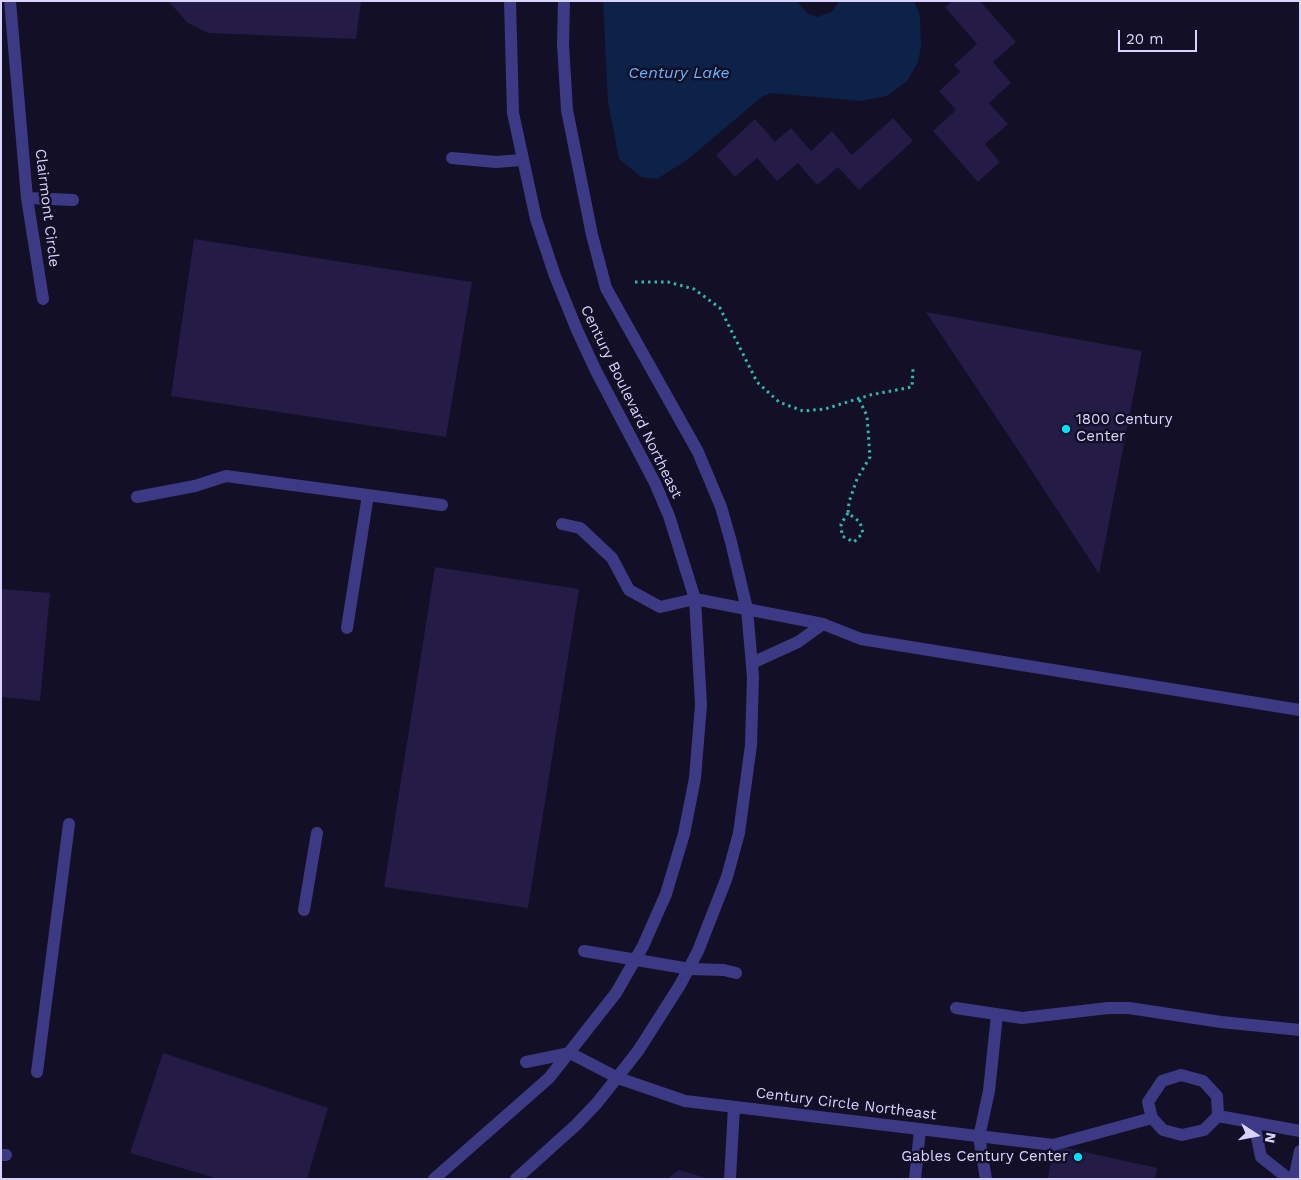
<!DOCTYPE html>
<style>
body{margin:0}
#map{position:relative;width:1301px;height:1180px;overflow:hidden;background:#130f26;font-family:"Work Sans",sans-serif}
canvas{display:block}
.frame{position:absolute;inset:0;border:2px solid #d9d4ff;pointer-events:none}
.north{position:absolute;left:1231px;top:1110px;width:50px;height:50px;-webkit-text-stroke:4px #130f26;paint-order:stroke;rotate:101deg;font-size:14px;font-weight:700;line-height:20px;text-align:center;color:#d9d4ff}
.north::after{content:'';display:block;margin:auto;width:18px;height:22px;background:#d9d4ff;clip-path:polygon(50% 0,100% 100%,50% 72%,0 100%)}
.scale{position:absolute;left:1118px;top:30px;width:79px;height:22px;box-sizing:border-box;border:2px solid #d9d4ff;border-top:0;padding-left:6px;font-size:15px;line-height:18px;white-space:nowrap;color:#d9d4ff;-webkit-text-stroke:4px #130f26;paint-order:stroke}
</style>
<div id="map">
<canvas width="1301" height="1180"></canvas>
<div class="frame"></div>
<div class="north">N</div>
<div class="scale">20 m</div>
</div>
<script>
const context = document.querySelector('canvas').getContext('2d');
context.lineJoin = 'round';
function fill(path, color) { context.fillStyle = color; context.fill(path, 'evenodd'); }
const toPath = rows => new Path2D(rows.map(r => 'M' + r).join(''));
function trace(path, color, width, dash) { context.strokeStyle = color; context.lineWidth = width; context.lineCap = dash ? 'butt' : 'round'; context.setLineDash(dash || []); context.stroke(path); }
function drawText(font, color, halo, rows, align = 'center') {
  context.font = font + ' "Work Sans",sans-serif'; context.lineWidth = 5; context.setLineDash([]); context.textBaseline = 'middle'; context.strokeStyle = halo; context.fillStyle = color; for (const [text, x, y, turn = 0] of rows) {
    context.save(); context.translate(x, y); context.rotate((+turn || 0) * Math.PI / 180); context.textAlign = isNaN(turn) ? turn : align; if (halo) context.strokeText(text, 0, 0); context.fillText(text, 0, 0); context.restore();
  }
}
const water = toPath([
 [603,1,797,1,808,14,817,17,832,12,839,1,914,1,920,16,921,47,918,62,907,81,887,96,860,101,772,93,763,96,687,160,657,179,641,177,619,159,608,102]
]);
const building = toPath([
 [168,1,361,1,356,39,208,33,188,23],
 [952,1,980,1,1016,42,993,62,1011,83,989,103,1008,124,985,144,1000,162,978,182,933,131,956,110,939,91,960,72,954,65,977,44,945,7],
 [893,118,913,141,859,190,838,167,817,185,798,163,777,181,757,158,735,177,716,155,755,119,775,142,791,128,811,151,832,131,852,155],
 [194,239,472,282,446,437,171,396],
 [926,312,1142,351,1099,574,1026,462],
 [435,567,579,589,528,908,384,887],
 [1,589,50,593,40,701,1,697],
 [163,1053,328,1108,307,1179,219,1179,130,1153],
 [1053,1145,1157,1168,1155,1179,1048,1179],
 [679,1170,706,1178,706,1179,667,1179]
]);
const path = toPath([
 [635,282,668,282,694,289,720,308,757,382,779,402,803,411,825,409,870,395,912,387,913,369],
 [848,513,841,524,842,536,854,542,863,533,860,522,848,513,849,502,857,479,870,457,867,416,859,399]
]);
const service = toPath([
 [452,158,496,162,522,160],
 [27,198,73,200],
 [137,497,195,486,226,476,442,505],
 [562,524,580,528,612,558,629,590,660,607,695,599,823,624,861,639,1300,710],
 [347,628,368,495],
 [752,663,798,642,823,624],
 [304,910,317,833],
 [584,951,690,969,724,970,736,973],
 [956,1008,1022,1018,1108,1008,1129,1008,1221,1022,1300,1030],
 [526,1062,570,1053],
 [37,1072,69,824],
 [1218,1116,1300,1131],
 [1254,1123,1261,1157,1289,1179],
 [1,1155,6,1155],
 [730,1179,734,1107],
 [915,1179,920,1130],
 [986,1179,979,1137,989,1091,997,1015],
 [1294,1179,1300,1151]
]);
const minor = toPath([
 [10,1,27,198,43,299],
 [570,1053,618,1078,685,1101,1053,1145,1152,1118],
 [1181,1075,1203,1081,1217,1096,1218,1116,1204,1130,1182,1135,1163,1130,1152,1118,1148,1102,1162,1081,1181,1075],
 [434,1179,549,1078,616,993,643,946,666,894,684,834,695,778,701,705,695,599,669,516,655,483,596,371,577,330,555,276,536,219,513,113,510,1],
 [516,1179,576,1125,597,1103,638,1051,680,985,698,951,727,877,739,833,751,745,753,677,747,609,731,542,721,507,698,452,606,288,592,235,567,110,563,44,564,1]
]);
const markers = [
 [1066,429,5,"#00e5ff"],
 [1078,1157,5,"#00e5ff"]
];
const streetNames = [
 ["Clairmont Circle",47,208,83],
 ["Century Boulevard Northeast",631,402,64],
 ["Century Circle Northeast",846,1104,7]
];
const poiNames = [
 ["1800 Century",1076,420],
 ["Center",1076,437],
 ["Gables Century Center",1068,1157,"right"]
];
const waterNames = [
 ["Century Lake",679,73]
];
fill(water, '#0c2248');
fill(building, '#241b47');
trace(path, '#2fb8b0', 3, [2.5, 4]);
trace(service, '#3d3a85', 12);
trace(minor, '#3d3a85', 12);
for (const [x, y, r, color] of markers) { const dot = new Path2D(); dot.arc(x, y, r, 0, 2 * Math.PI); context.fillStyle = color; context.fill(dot); trace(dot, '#130f26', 2); }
drawText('15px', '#d9d4ff', '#130f26', streetNames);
drawText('15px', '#d9d4ff', '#130f26', poiNames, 'left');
drawText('italic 16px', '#62b6ff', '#130f26', waterNames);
</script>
